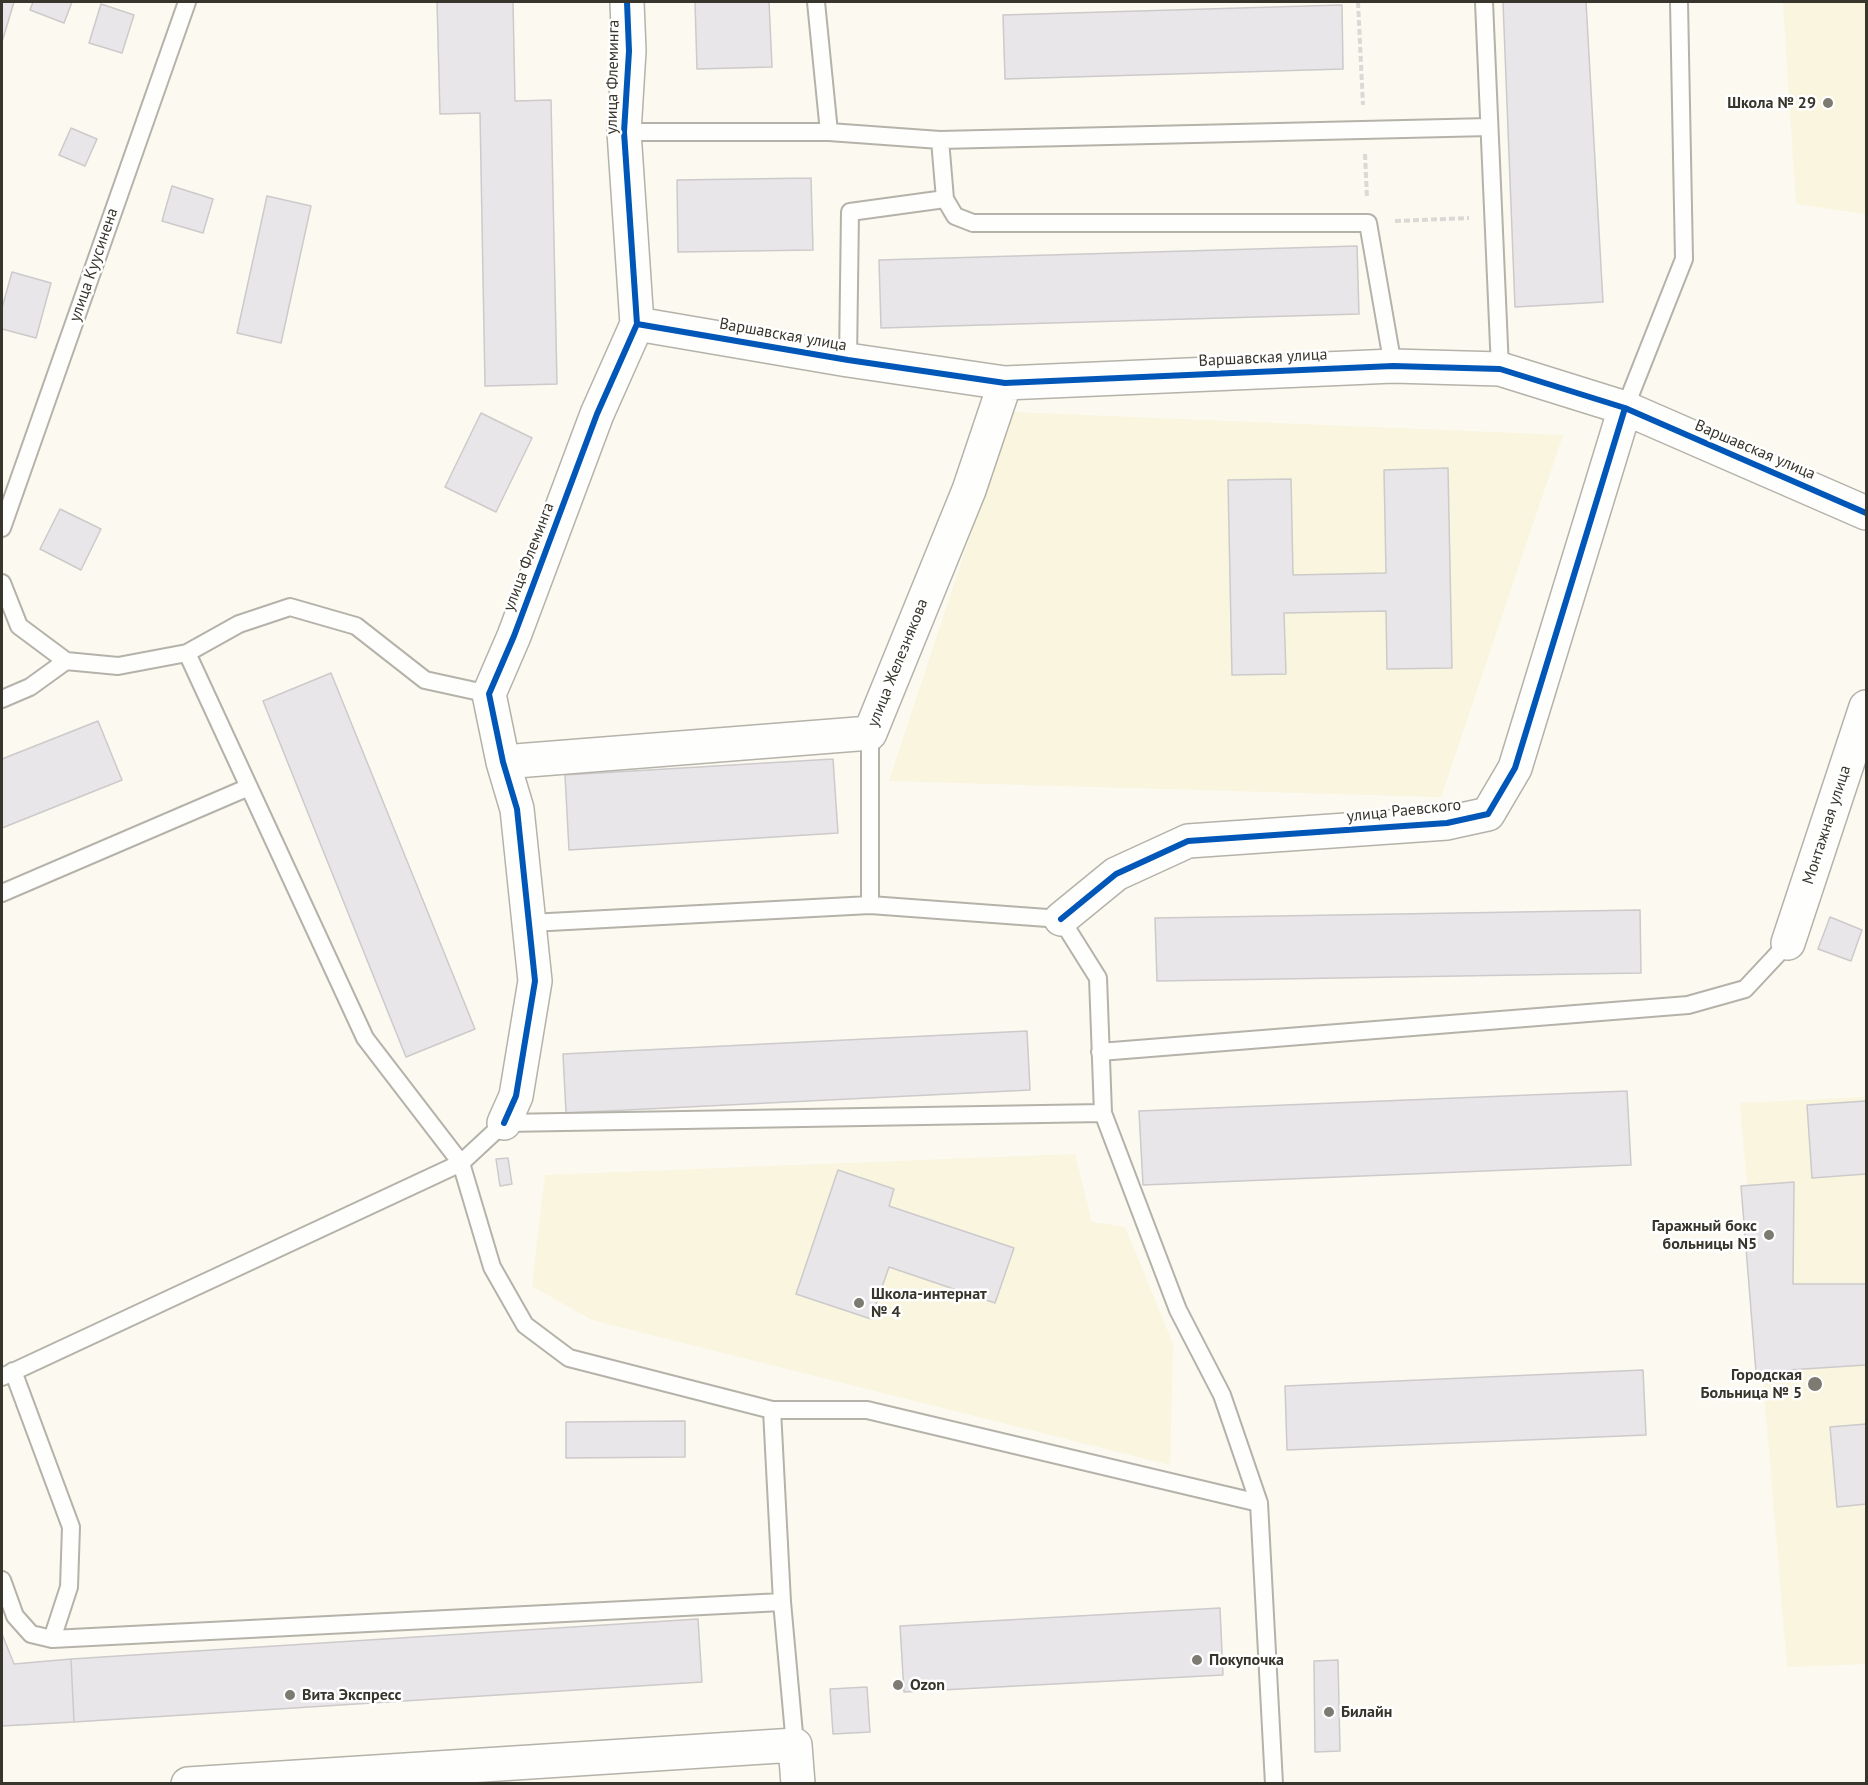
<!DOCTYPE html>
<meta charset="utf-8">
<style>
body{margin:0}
#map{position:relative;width:1868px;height:1785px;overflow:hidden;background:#fbf9f0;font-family:"PT Sans",sans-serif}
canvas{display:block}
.frame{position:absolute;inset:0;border:3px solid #38362c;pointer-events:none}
</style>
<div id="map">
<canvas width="1868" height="1785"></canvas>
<div class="frame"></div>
</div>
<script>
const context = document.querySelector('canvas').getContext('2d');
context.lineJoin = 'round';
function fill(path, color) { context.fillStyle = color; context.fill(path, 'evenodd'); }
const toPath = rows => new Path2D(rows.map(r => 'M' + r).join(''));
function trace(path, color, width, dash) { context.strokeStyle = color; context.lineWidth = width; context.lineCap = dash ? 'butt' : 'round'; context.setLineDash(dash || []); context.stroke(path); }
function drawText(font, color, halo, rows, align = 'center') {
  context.font = font + ' "PT Sans",sans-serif'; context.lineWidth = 5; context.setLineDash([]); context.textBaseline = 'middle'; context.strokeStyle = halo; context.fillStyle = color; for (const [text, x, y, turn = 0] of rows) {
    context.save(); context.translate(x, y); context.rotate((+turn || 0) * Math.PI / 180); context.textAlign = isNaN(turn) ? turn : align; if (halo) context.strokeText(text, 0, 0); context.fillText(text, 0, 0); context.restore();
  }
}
const built = toPath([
 [1783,2,1866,2,1866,214,1796,204],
 [1011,412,1563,435,1441,797,889,781],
 [1866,1097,1866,1664,1787,1667,1740,1103],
 [1075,1154,1092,1222,1125,1227,1173,1344,1170,1465,592,1320,532,1286,545,1175]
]);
const building = toPath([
 [2,2,14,2,2,42,2,2],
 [33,2,72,2,64,23,30,10,33,2],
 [437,2,513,2,515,101,551,100,557,384,485,386,480,113,440,114,437,2],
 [695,2,769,2,772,67,697,69,695,2],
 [1503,2,1586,2,1603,302,1515,307,1503,2],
 [101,4,134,15,122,53,89,43,101,4],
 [1342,5,1343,69,1005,79,1003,15,1342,5],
 [71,128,97,139,85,166,59,155,71,128],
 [811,178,813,250,678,252,677,180,811,178],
 [172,186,213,199,203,233,162,221,172,186],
 [267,196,311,206,281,343,237,333,267,196],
 [1357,246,1359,314,881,328,879,260,1357,246],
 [12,272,51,283,36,338,2,329,2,308,12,272],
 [481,413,532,438,496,512,445,487,481,413],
 [1448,468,1452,668,1387,669,1386,611,1284,613,1286,674,1232,675,1228,480,1291,479,1293,575,1386,573,1384,470,1448,468],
 [60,509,101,529,81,570,40,549,60,509],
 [331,673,475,1029,406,1057,263,701,331,673],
 [98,721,122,780,2,828,2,759,98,721],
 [833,759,838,833,569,850,565,775,833,759],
 [1640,910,1641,973,1157,981,1155,918,1640,910],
 [1830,917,1862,930,1851,961,1818,949,1830,917],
 [1027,1031,1030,1090,566,1113,563,1054,1027,1031],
 [1627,1091,1631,1165,1143,1185,1139,1111,1627,1091],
 [1866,1101,1866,1174,1812,1178,1807,1105,1866,1101],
 [508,1158,512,1184,500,1186,496,1159,508,1158],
 [838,1170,894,1189,889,1206,1014,1248,995,1303,889,1267,871,1319,796,1294,838,1170],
 [1794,1182,1793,1284,1866,1284,1866,1365,1756,1372,1741,1186,1794,1182],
 [1643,1370,1646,1435,1287,1450,1285,1386,1643,1370],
 [685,1421,685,1457,566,1458,566,1422,685,1421],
 [1866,1424,1866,1504,1837,1507,1830,1427,1866,1424],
 [1220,1608,1223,1675,904,1692,900,1626,1220,1608],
 [698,1619,702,1682,74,1722,71,1659,698,1619],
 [2,1634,14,1664,71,1659,74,1722,2,1726,2,1634],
 [1338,1660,1340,1751,1315,1752,1314,1661,1338,1660],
 [867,1687,870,1732,833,1734,830,1689,867,1687]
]);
const path = toPath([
 [1358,2,1363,105],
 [1365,154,1367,198],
 [1395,221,1469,218]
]);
const lane = toPath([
 [1484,2,1500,369],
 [624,132,829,132,816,2],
 [829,132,940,140,945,199,955,216,973,223,1368,223,1393,366],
 [940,140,1489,127],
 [848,360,850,212,945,199],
 [1625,408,1684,259,1679,2],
 [2,528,187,2],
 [2,583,19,626,66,661],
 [2,699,30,687,66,661,118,666,187,653,239,624,290,607,356,626,425,680,489,694],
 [2,893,249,787],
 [870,905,870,733],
 [530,923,870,905,1061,919,1098,978,1103,1113,1178,1310,1222,1395,1259,1503],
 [1100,1052,1688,1005,1745,989,1788,943],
 [13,1371,71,1527,69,1587,52,1639],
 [2,1377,461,1163,365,1038,187,653],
 [772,1410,867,1410,1259,1503,1274,1784],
 [2,1580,15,1616,31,1634,52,1639,782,1602],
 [795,1745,782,1602,772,1410,569,1358,525,1325,492,1267,461,1163,504,1123,1103,1113]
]);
const street = toPath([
 [637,324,848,360,1005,383,1393,366,1500,369,1625,408,1866,513],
 [503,762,870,733,969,490,1005,383],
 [1061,919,1116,874,1188,841,1447,823,1488,814,1515,768,1625,408],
 [1788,943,1866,707],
 [504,1123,516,1096,535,981,517,809,503,762,489,694,514,636,597,414,637,324,624,132,629,51,627,2],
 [188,1784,795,1745,798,1784]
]);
const cycleway = toPath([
 [637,324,848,360,1005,383,1393,366,1500,369,1625,408,1866,513],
 [1061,919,1116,874,1188,841,1447,823,1488,814,1515,768,1625,408],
 [504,1123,516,1096,535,981,517,809,503,762,489,694,514,636,597,414,637,324,624,132,629,51,627,2]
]);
const markers = [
 [1828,103,6,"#7c7a71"],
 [1769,1235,6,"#7c7a71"],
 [859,1303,6,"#7c7a71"],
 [1815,1384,8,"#7c7a71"],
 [1197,1660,6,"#7c7a71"],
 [898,1685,6,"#7c7a71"],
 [290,1695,6,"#7c7a71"],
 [1329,1712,6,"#7c7a71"]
];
const streetNames = [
 ["улица Флеминга",613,77,-89],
 ["улица Куусинена",94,265,-71],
 ["Варшавская улица",783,335,10],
 ["Варшавская улица",1263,358,-3],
 ["Варшавская улица",1755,450,23],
 ["улица Флеминга",529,557,-69],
 ["улица Железнякова",898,663,-68],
 ["улица Раевского",1404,811,-6],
 ["Монтажная улица",1827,825,-72]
];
const poiNames = [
 ["Школа № 29",1816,103,"right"],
 ["Гаражный бокс",1757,1226,"right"],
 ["больницы N5",1757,1244,"right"],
 ["Школа-интернат",871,1294],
 ["№ 4",871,1312],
 ["Городская",1802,1375,"right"],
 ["Больница № 5",1802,1393,"right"],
 ["Покупочка",1209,1660],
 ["Ozon",910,1685],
 ["Вита Экспресс",302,1695],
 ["Билайн",1341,1712]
];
fill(built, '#f9f5de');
fill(building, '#e9e6e9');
trace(building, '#cccaca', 1.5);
trace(lane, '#b4b2a9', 20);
trace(street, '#b4b2a9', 36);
trace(path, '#dad9d5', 4, [6, 3]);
trace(lane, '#fefefd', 16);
trace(street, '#fefefd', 33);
trace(cycleway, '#0057b8', 6);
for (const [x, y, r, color] of markers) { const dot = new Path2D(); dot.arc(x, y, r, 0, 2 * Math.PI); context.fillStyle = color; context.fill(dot); trace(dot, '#fff', 2); }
drawText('16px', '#38362c', '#fff', streetNames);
drawText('bold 16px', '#38362c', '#fff', poiNames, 'left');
</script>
